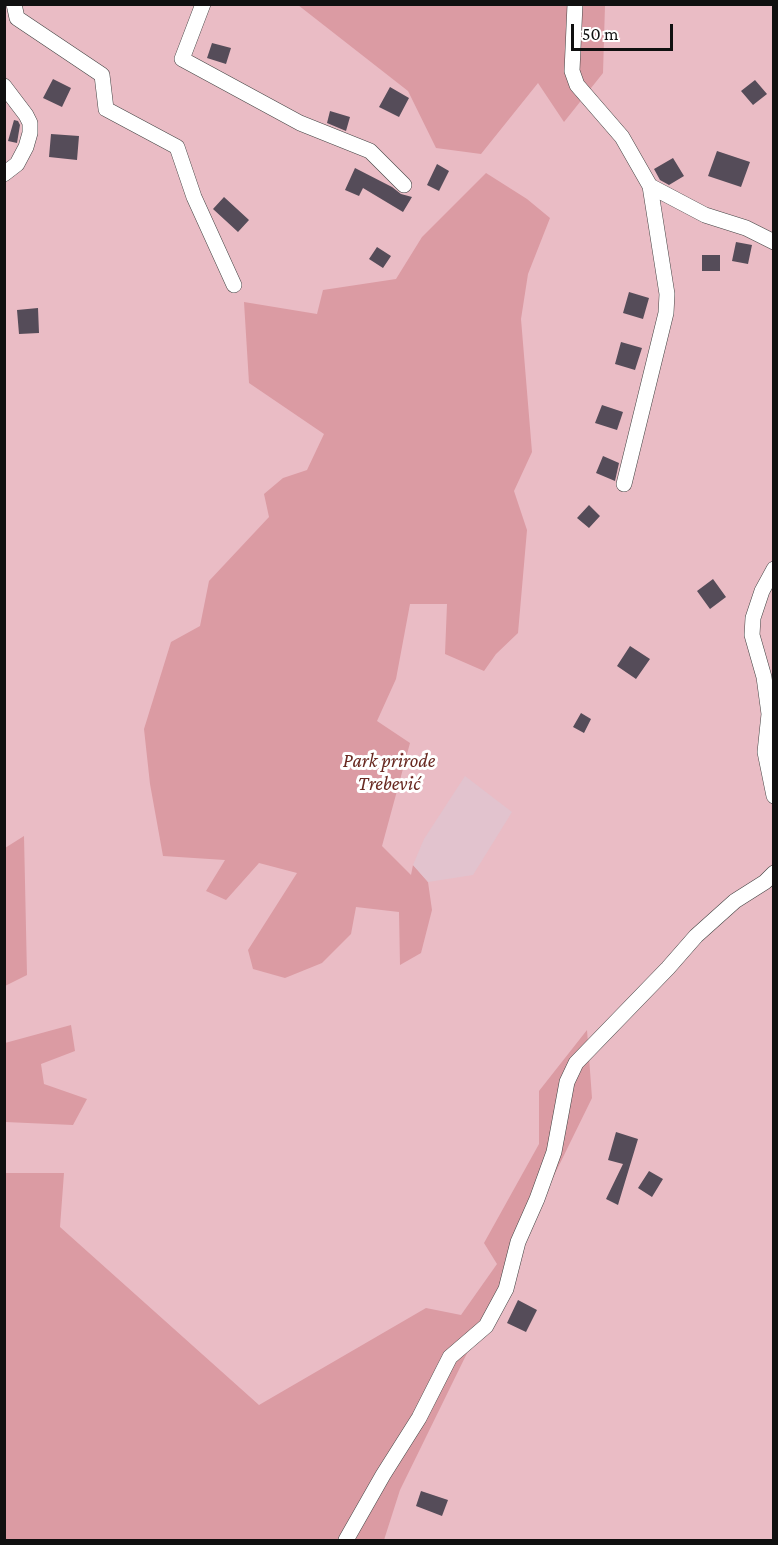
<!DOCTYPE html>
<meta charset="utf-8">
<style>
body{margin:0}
#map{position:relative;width:778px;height:1545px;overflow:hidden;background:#fff3fd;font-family:"Crimson Pro",serif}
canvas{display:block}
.frame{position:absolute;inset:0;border:6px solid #101010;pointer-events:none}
.scale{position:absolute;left:571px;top:24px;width:102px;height:27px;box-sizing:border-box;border:3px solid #101010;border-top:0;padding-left:8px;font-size:18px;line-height:21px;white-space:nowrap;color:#101010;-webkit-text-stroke:4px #fff;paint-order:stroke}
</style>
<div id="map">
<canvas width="778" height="1545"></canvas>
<div class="frame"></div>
<div class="scale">50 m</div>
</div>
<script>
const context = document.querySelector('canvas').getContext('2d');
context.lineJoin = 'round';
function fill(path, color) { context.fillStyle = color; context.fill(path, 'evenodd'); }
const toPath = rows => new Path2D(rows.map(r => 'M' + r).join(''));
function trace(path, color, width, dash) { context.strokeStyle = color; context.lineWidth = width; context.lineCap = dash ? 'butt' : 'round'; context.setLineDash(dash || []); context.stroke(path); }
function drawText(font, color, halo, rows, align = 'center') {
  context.font = font + ' "Crimson Pro",serif'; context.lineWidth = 6; context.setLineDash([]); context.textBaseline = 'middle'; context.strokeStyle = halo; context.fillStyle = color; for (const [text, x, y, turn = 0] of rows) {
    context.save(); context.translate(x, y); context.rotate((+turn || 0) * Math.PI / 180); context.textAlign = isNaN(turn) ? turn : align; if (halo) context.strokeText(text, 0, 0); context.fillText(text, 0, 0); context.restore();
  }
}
const green = toPath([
 [5,5,773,5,773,1540,5,1540]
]);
const forest = toPath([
 [298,5,605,5,603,73,564,122,538,83,481,154,436,148,408,91],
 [486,173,527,199,550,218,528,274,521,319,532,452,514,491,527,530,518,633,496,654,484,671,445,654,447,604,410,604,396,679,377,721,410,743,382,846,411,875,413,865,428,882,432,910,421,953,400,965,399,912,356,907,351,934,322,963,285,978,253,969,248,950,297,873,259,863,226,900,206,891,225,860,163,856,150,784,144,729,171,642,200,626,209,581,269,517,264,494,283,478,307,470,324,434,249,383,244,302,317,314,323,290,396,279,422,237],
 [24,836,27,975,5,986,5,848],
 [71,1025,75,1051,41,1064,44,1084,87,1099,73,1125,5,1122,5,1043],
 [587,1030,592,1098,400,1490,384,1540,5,1540,4,1173,64,1173,60,1227,259,1405,426,1308,461,1315,497,1264,484,1243,539,1144,539,1091]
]);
const cemetery = toPath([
 [465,776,512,812,473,875,428,882,413,865,424,839]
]);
const building = toPath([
 [212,43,231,48,226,64,207,58],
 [53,79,71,88,62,107,43,98],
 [755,80,767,94,753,105,741,91],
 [390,87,409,98,399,117,379,107],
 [330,111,350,117,346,131,327,123],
 [14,120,18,121,20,125,17,143,8,141],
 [51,134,79,136,77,160,49,157],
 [717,151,750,162,741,187,708,176],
 [673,158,684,176,669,185,660,180,654,169],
 [437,164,449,171,439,191,427,185],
 [355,168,392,187,401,194,412,197,403,212,363,188,359,196,345,190],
 [224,197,249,220,238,232,213,209],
 [736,242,752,245,748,264,732,261],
 [377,247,391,256,383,268,369,259],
 [702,255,720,255,720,271,702,271],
 [629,292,649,298,643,319,623,313],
 [38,308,39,333,19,334,17,310],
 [621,342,642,348,635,370,615,364],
 [602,405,623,412,617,430,595,423],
 [603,456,619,463,615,481,596,473],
 [589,505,600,516,589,528,577,518],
 [713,579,726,597,710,609,697,591],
 [630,646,650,659,636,679,617,666],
 [581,713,591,719,584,733,573,727],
 [616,1132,638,1139,618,1205,606,1199,623,1164,608,1160],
 [649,1171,663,1179,652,1197,638,1188],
 [518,1300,537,1310,526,1332,507,1323],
 [421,1491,448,1500,442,1516,416,1506]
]);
const minor = toPath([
 [14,4,17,18,102,75,106,109,177,147,194,197,234,285],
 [203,4,182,59,300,123,370,151,404,185],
 [575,4,572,71,577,85,622,137,650,186,705,215,746,228,774,242],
 [4,86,26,115,30,123,30,133,26,147,17,164,4,174],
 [624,484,666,313,667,294,650,186],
 [774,569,762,591,753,618,752,635,764,677,769,714,765,752,774,796],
 [346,1540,383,1475,419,1418,450,1357,486,1326,506,1289,518,1242,537,1199,554,1152,567,1082,576,1063,668,968,696,936,735,901,765,882,774,873]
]);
const parkNames = [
 ["Park prirode",389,761],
 ["Trebević",389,784]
];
fill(green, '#eabcc5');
fill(forest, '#db9ba3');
fill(cemetery, '#e2c3ce');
fill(building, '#554c59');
trace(minor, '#434343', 16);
trace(minor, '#fff', 15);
drawText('italic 20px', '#682820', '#fff', parkNames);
</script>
